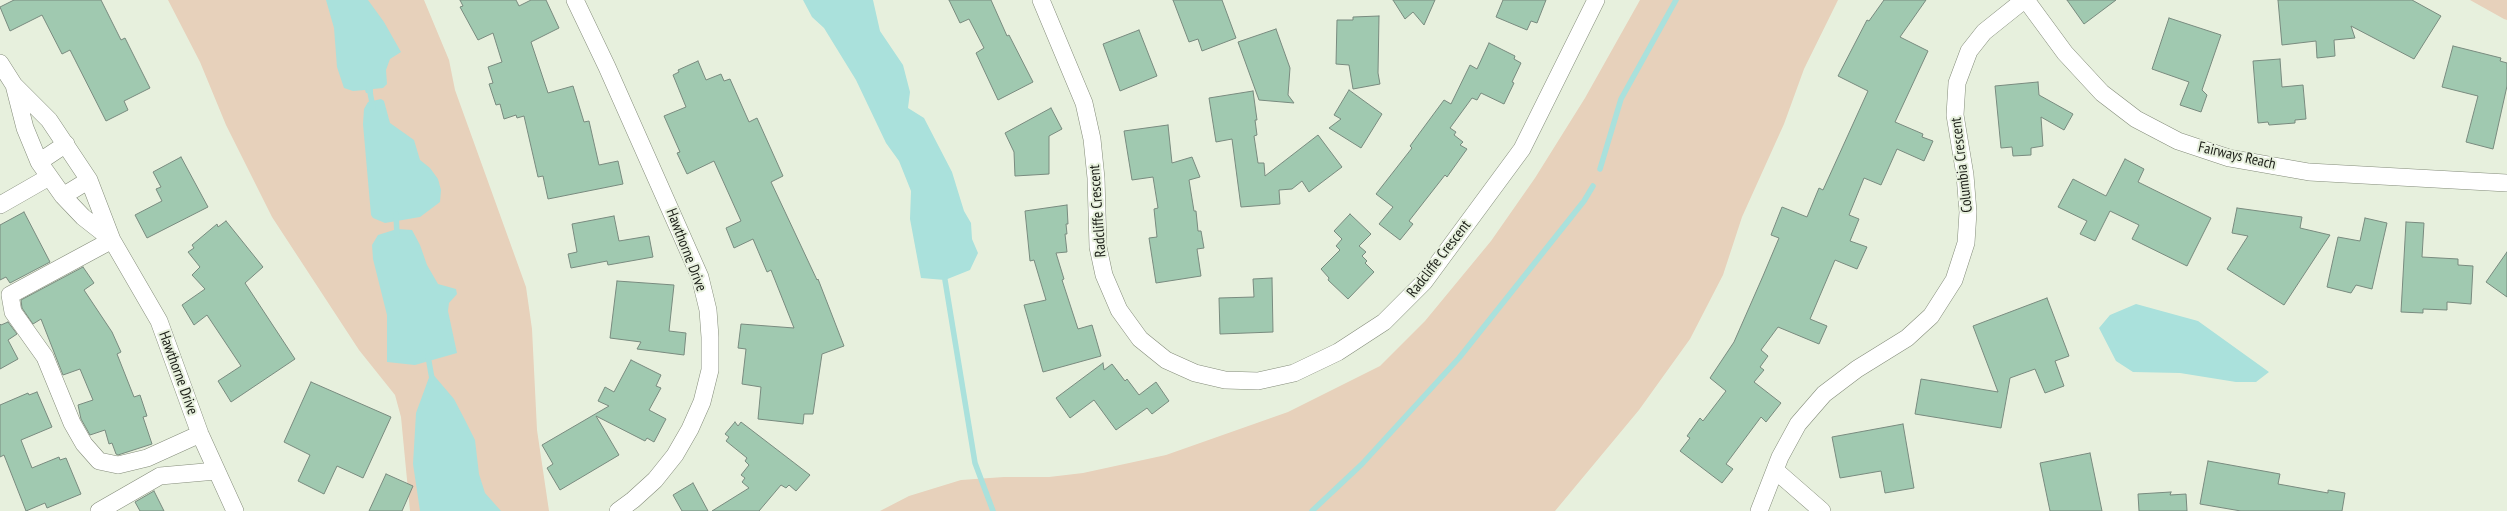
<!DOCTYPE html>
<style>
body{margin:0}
canvas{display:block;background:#e7f0dd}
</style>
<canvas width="2507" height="511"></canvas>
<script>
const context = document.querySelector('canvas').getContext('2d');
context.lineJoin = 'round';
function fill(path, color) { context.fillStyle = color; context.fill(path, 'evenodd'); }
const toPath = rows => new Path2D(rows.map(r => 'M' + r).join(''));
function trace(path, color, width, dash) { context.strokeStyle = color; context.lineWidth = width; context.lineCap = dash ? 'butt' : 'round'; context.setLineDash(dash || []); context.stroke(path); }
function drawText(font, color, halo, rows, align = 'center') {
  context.font = font + ' "PT Sans Narrow",sans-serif'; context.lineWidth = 4; context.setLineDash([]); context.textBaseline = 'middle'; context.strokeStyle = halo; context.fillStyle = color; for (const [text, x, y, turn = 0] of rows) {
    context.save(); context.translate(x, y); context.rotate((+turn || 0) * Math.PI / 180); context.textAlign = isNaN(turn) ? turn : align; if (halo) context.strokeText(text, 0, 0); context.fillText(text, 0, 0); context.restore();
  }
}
const green = toPath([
 [168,0,424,0,449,60,455,90,526,287,532,329,537,430,549,511,410,511,401,417,395,395,359,350,272,217,226,125,200,62],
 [1640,0,1838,0,1804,69,1784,124,1742,217,1723,275,1690,339,1639,410,1555,511,880,511,909,496,961,480,1004,477,1049,477,1083,473,1166,455,1288,412,1380,366,1425,321,1491,241,1535,178,1585,98],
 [2470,0,2507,0,2507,20,2504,19]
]);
const water = toPath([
 [326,0,368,0,384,22,401,52,390,59,386,70,387,84,383,88,373,89,373,93,366,93,365,90,353,91,344,88,337,67,334,28],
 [803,0,873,0,880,31,903,65,910,92,908,108,924,118,952,172,964,211,971,223,972,239,978,253,970,270,945,280,921,278,910,219,911,191,899,161,886,143,856,80,824,28,812,17],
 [381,99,384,101,390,123,414,140,420,160,430,168,438,179,441,190,440,202,420,217,385,223,373,218,371,215,363,124,364,109,368,102],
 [397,229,412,230,420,245,427,265,438,284,456,289,457,294,449,303,448,311,457,353,415,365,387,362,387,315,373,259,372,245,378,235],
 [2136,304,2198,321,2269,372,2256,382,2236,382,2180,373,2133,372,2116,361,2099,328,2110,315],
 [431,372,454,399,465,420,475,440,479,474,485,493,501,511,420,511,413,464,416,413]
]);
const stream = toPath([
 [369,87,373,108],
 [1600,169,1621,99,1676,0],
 [396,214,397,235],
 [945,280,975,463,993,511],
 [428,356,432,379],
 [1312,511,1362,464,1459,358,1584,201,1593,186]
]);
const building = toPath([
 [14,0,101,0,121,40,125,38,150,88,124,101,128,110,106,121,70,50,62,54,42,15,10,31,0,7,14,0],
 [460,0,516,0,519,6,531,0,546,0,559,28,531,42,548,93,573,86,584,122,589,121,599,165,618,161,623,184,548,199,543,176,538,177,524,116,517,118,516,115,504,119,500,104,496,105,489,84,493,83,488,67,502,62,493,33,478,40,460,7,463,6,460,0],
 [949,0,991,0,1007,36,1009,35,1033,82,998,100,976,53,984,48,969,19,960,23,949,0],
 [1173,0,1222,0,1236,38,1202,51,1198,39,1189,42,1173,0],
 [1393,0,1435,0,1424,25,1413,12,1405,19,1393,0],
 [1503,0,1546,0,1537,23,1531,21,1527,30,1496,17,1503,0],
 [1884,0,1926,0,1900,37,1928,51,1895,122,1923,134,1922,137,1933,141,1924,161,1897,149,1881,185,1864,178,1849,215,1859,219,1850,241,1867,247,1857,269,1835,260,1810,319,1827,326,1819,344,1778,327,1761,350,1768,356,1760,367,1764,370,1754,382,1781,403,1766,422,1761,417,1726,464,1733,469,1722,483,1680,451,1690,438,1687,436,1700,418,1703,421,1726,391,1710,378,1734,342,1763,276,1779,238,1771,235,1782,207,1807,217,1819,188,1823,190,1868,91,1838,76,1867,20,1869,21,1884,0],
 [2067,0,2116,0,2084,24,2067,0],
 [2278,0,2412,0,2441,16,2414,59,2351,26,2355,38,2334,40,2335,56,2317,58,2316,41,2282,45,2278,0],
 [1379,16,1378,73,1380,84,1353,89,1349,65,1336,64,1337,20,1353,20,1353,17,1379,16],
 [2169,18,2221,35,2202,90,2207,95,2201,112,2180,105,2189,82,2152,69,2169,18],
 [1276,29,1290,68,1288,95,1294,103,1259,100,1238,42,1276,29],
 [1139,30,1157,76,1120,91,1103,44,1139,30],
 [1489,43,1515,56,1514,59,1521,63,1512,82,1514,83,1504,104,1481,93,1477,100,1472,98,1450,128,1456,132,1454,135,1463,142,1460,145,1467,149,1447,177,1445,175,1409,221,1413,224,1400,240,1379,224,1393,207,1376,194,1412,148,1410,146,1444,100,1451,104,1470,65,1477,69,1489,43],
 [2453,46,2501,58,2500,61,2507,63,2507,86,2493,149,2466,142,2478,96,2442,87,2453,46],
 [2280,59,2282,87,2303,85,2306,119,2295,120,2295,123,2269,125,2268,122,2258,123,2253,61,2280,59],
 [698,61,706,80,721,74,724,81,730,79,749,122,757,118,783,176,771,182,817,280,818,279,844,346,822,354,813,414,804,414,803,424,758,419,761,387,742,384,746,349,738,348,741,324,794,328,771,270,767,272,753,239,734,248,726,228,741,221,714,161,687,174,677,153,680,152,664,116,686,107,673,75,679,72,678,70,698,61],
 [2038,82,2039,95,2073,114,2064,130,2041,117,2043,146,2031,148,2031,155,2013,156,2012,147,2001,148,1995,86,2038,82],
 [1349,90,1382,114,1361,148,1329,128,1341,119,1334,115,1349,90],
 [1253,91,1257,120,1255,120,1257,135,1254,136,1258,163,1264,163,1265,176,1318,135,1342,167,1309,192,1302,181,1292,189,1279,190,1280,204,1241,207,1232,139,1216,142,1209,98,1253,91],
 [1051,108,1062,129,1049,136,1049,174,1015,176,1014,152,1005,133,1051,108],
 [1168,125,1172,163,1192,157,1200,177,1189,180,1194,211,1196,211,1198,231,1201,231,1204,248,1197,249,1201,276,1156,283,1149,238,1157,237,1154,209,1158,208,1153,177,1132,180,1124,131,1168,125],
 [181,157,208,207,147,238,135,215,162,201,156,189,161,187,153,172,181,157],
 [2125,159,2144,169,2138,182,2211,218,2187,266,2132,239,2139,225,2110,211,2095,241,2080,234,2087,221,2058,207,2073,179,2106,196,2125,159],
 [1067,205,1068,224,1066,224,1067,234,1065,234,1067,252,1056,253,1064,279,1062,280,1078,329,1092,325,1101,356,1043,372,1024,305,1046,300,1034,260,1030,261,1025,211,1067,205],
 [2237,208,2302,217,2300,228,2330,235,2284,305,2227,269,2248,236,2232,233,2237,208],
 [24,212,50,262,10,283,6,277,0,280,0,225,24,212],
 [1350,214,1371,234,1359,246,1366,252,1362,256,1367,261,1365,263,1374,272,1348,299,1328,280,1329,278,1321,269,1340,250,1336,246,1342,239,1334,231,1350,214],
 [614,216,619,241,649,236,653,257,608,265,607,261,571,268,568,254,577,252,572,224,614,216],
 [2365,218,2387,223,2372,289,2356,285,2351,293,2327,287,2338,237,2360,241,2365,218],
 [226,221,263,267,245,283,295,359,231,402,218,381,241,366,207,315,194,325,182,305,205,289,192,275,200,267,188,252,194,248,192,245,217,224,218,227,226,221],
 [2406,222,2424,223,2422,257,2458,259,2458,265,2473,266,2471,304,2447,302,2447,310,2423,309,2423,313,2401,312,2406,222],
 [2507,252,2507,297,2486,282,2507,252],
 [83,267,94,283,84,290,112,332,121,352,117,354,134,397,140,395,147,416,143,417,152,444,118,455,116,454,112,443,109,444,105,430,90,435,81,419,78,405,93,400,80,369,63,375,41,319,33,324,22,308,21,300,83,267],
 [1272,278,1273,332,1220,334,1219,298,1254,297,1253,279,1272,278],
 [617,281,674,285,669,331,686,333,684,355,637,349,641,342,610,338,617,281],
 [2047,298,2069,356,2055,361,2064,386,2045,393,2035,369,2010,378,2001,428,1915,414,1921,379,1998,392,1973,326,2047,298],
 [8,322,17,334,8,340,18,359,0,369,0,324,1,325,8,322],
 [631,360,661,375,656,386,661,388,649,410,666,419,654,442,647,438,645,441,596,416,619,455,560,490,547,468,553,464,542,445,609,406,598,401,605,387,614,392,631,360],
 [1103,363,1104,370,1112,364,1125,381,1127,379,1139,395,1156,382,1169,401,1152,414,1147,408,1116,430,1094,400,1070,418,1056,398,1103,363],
 [311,382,391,417,363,478,337,466,324,494,298,481,310,455,284,442,311,382],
 [37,392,52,427,21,440,32,468,59,457,60,460,66,458,81,494,47,508,45,503,26,511,4,455,0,457,0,405,28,393,29,395,37,392],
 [735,422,738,426,741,422,810,475,796,491,789,485,786,488,781,485,759,511,712,511,749,488,742,482,745,478,741,475,749,465,745,461,747,458,726,441,729,437,725,434,735,422],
 [1903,424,1914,488,1885,493,1881,471,1840,478,1832,437,1903,424],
 [2090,453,2102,511,2050,511,2040,463,2090,453],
 [2208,461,2280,474,2278,484,2328,493,2328,490,2345,493,2342,511,2241,511,2200,504,2208,461],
 [386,474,413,486,402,511,369,511,386,474],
 [693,483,708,511,682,511,673,495,693,483],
 [154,491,164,511,140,511,135,502,154,491],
 [2171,492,2170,495,2186,494,2187,511,2139,511,2138,494,2171,492]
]);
const street = toPath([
 [575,0,607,67,700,277,708,310,710,337,710,370,702,402,690,429,675,455,655,480,633,500,618,511],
 [1041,0,1084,103,1092,139,1096,178,1098,247,1104,275,1119,310,1140,339,1166,360,1195,373,1225,380,1258,381,1294,373,1338,352,1384,322,1424,282,1522,149,1596,0],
 [2026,0,2065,53,2102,93,2136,119,2178,141,2229,158,2309,172,2507,183],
 [0,63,14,85,49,120,89,180,112,240,159,321,200,434,235,511],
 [14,85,25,128,39,162,63,196,83,217,111,239],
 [39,162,66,144],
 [63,196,89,180],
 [0,205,49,177],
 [112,240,10,295,13,312,45,357,72,423,84,444,99,461,118,465,147,458,200,434],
 [1775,470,1822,511],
 [99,511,160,476,216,471],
 [1759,511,1780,457,1798,424,1824,394,1857,369,1907,338,1931,316,1954,280,1966,243,1968,212,1965,175,1955,115,1957,83,1969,51,1984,32,2024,0]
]);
const streetNames = [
 ["Fairways Reach",2237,156,13],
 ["Columbia Crescent",1962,165,-97],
 ["Radcliffe Crescent",1098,211,-94],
 ["Hawthorne Drive",686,250,69],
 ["Radcliffe Crescent",1439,259,-52],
 ["Hawthorne Drive",178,373,70]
];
fill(green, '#e7d1bb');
fill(water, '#aae1dc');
trace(stream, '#aae1dc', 5.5);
fill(building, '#a0c9b0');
trace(building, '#798b7f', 1);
trace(street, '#848c7a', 18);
trace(street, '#fff', 17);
drawText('15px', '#1b1e17', '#e7f0dd', streetNames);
</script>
